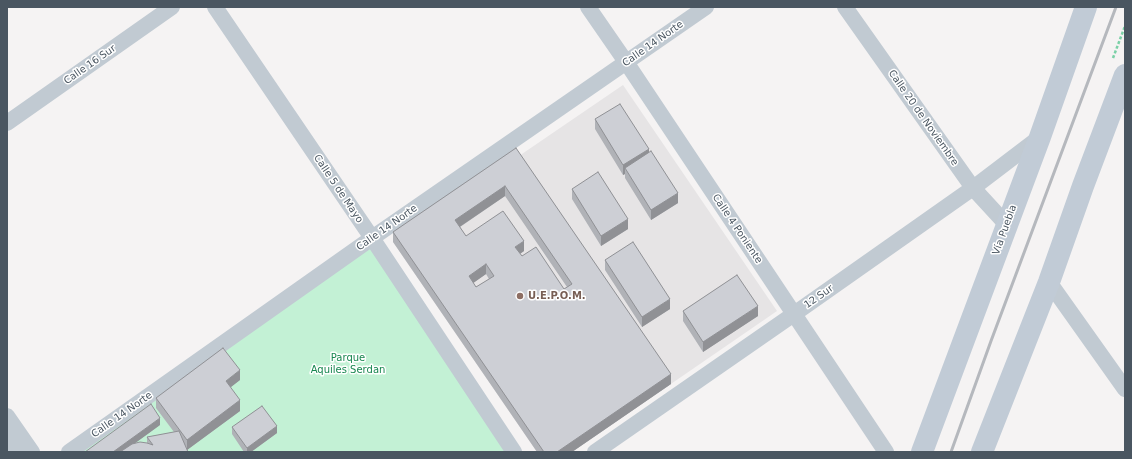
<!DOCTYPE html>
<meta charset="utf-8">
<style>
body{margin:0}
#map{position:relative;width:1132px;height:459px;overflow:hidden;background:#f5f3f3;font-family:"DejaVu Sans",sans-serif}
canvas{display:block}
.frame{position:absolute;inset:0;border:8px solid #4a5661;pointer-events:none}
</style>
<div id="map">
<canvas width="1132" height="459"></canvas>
<div class="frame"></div>
</div>
<script>
const context = document.querySelector('canvas').getContext('2d');
context.lineJoin = 'round';
function fill(path, color) { context.fillStyle = color; context.fill(path, 'evenodd'); }
const toPath = rows => new Path2D(rows.map(r => 'M' + r).join(''));
function trace(path, color, width, dash) { context.strokeStyle = color; context.lineWidth = width; context.lineCap = dash ? 'butt' : 'round'; context.setLineDash(dash || []); context.stroke(path); }
function drawText(font, color, halo, rows, align = 'center') {
  context.font = font + ' "DejaVu Sans",sans-serif'; context.lineWidth = 3; context.setLineDash([]); context.textBaseline = 'middle'; context.strokeStyle = halo; context.fillStyle = color; for (const [text, x, y, turn = 0] of rows) {
    context.save(); context.translate(x, y); context.rotate((+turn || 0) * Math.PI / 180); context.textAlign = isNaN(turn) ? turn : align; if (halo) context.strokeText(text, 0, 0); context.fillText(text, 0, 0); context.restore();
  }
}
const education = toPath([
 [623,85,777,311,572,452,537,452,393,242]
]);
const green = toPath([
 [372,238,514,452,69,452]
]);
const path = toPath([
 [1113,58,1125,26]
]);
const minor = toPath([
 [215,7,372,238,514,452],
 [588,7,626,62,886,452],
 [845,7,973,188,1007,225],
 [7,123,172,7],
 [1049,282,1125,389],
 [7,416,32,452],
 [7,420,14,452],
 [69,452,372,238,706,7],
 [595,452,794,314,973,188,1040,137]
]);
const secondary = toPath([
 [922,452,1040,137,1086,7],
 [982,452,1049,282,1083,186,1125,75]
]);
const rail = toPath([
 [951,452,991,341,1116,7]
]);
const wall = toPath([
 [595,119,649,153,678,203,651,220,625,178,625,174,623,175,595,129],
 [516,148,671,384,572,452,537,452,393,242,393,232],
 [505,196,567,287,564,289,522,256,520,254,524,251,466,236,460,227],
 [486,274,489,279,476,287,473,283],
 [572,189,628,229,601,246,572,199],
 [605,260,670,309,642,327,605,270],
 [683,311,758,316,703,352,683,321],
 [240,380,230,387,240,411,187,450,85,452,160,425,135,443,147,443,147,437,174,432,156,408,156,398],
 [232,427,277,433,251,452,244,452,232,434]
]);
const shadedWall = toPath([
 [649,149,649,159,625,168,625,174,623,175,623,165],
 [505,186,505,196,455,230,455,220],
 [678,193,678,203,651,220,651,210],
 [628,219,628,229,601,246,601,236],
 [524,241,524,251,515,257,515,247],
 [486,264,486,274,469,286,469,276],
 [670,299,670,309,642,327,642,317],
 [758,306,758,316,703,352,703,342],
 [240,370,240,380,226,391,226,381],
 [671,374,671,384,572,452,557,452],
 [240,400,240,411,187,450,187,440],
 [160,418,160,425,123,452,113,452],
 [277,426,277,433,251,452,247,452,247,448]
]);
const building = toPath([
 [620,104,649,149,623,165,595,119,620,104],
 [516,148,671,374,557,452,544,452,393,232,516,148],
 [505,186,572,284,564,289,536,247,522,256,515,247,524,241,503,211,466,236,455,220,505,186],
 [486,264,494,276,476,287,469,276,486,264],
 [651,151,678,193,651,210,625,168,651,151],
 [598,172,628,219,601,236,572,189,598,172],
 [633,242,670,299,642,317,605,260,633,242],
 [737,275,758,306,703,342,683,311,737,275],
 [223,348,240,370,226,381,240,400,187,440,156,398,223,348],
 [151,404,160,418,113,452,85,452,151,404],
 [262,406,277,426,247,448,232,427,262,406],
 [179,431,188,452,120,452,132,444,140,442,147,443,153,445,147,437,179,431]
]);
const markers = [
 [520,296,4,"#8d6e63"]
];
const streetNames = [
 ["Calle 14 Norte",653,44,-35],
 ["Calle 16 Sur",90,65,-35],
 ["Calle 20 de Noviembre",923,118,55],
 ["Calle 5 de Mayo",338,189,56],
 ["Calle 14 Norte",387,228,-35],
 ["Calle 4 Poniente",737,229,56],
 ["Vía Puebla",1005,230,-70],
 ["12 Sur",819,297,-35],
 ["Calle 14 Norte",122,415,-35]
];
const educationNames = [
 ["U.E.P.O.M.",528,296]
];
const parkNames = [
 ["Parque",348,358],
 ["Aquiles Serdan",348,370]
];
fill(education, '#e6e4e5');
fill(green, '#c3f1d5');
trace(path, '#7ad0a6', 2.5, [3, 2]);
trace(minor, '#c1cad2', 16);
trace(secondary, '#c1cbd6', 22);
trace(rail, '#b5b8bd', 3);
fill(wall, '#b0b2b7');
fill(shadedWall, '#909195');
fill(building, '#cdcfd5');
trace(building, '#909195', 1);
for (const [x, y, r, color] of markers) { const dot = new Path2D(); dot.arc(x, y, r, 0, 2 * Math.PI); context.fillStyle = color; context.fill(dot); trace(dot, '#fff', 1.5); }
drawText('10px', '#4a5661', '#fff', streetNames);
drawText('bold 10px', '#785e54', '#fff', educationNames, 'left');
drawText('10px', '#17864f', '#fff', parkNames);
</script>
